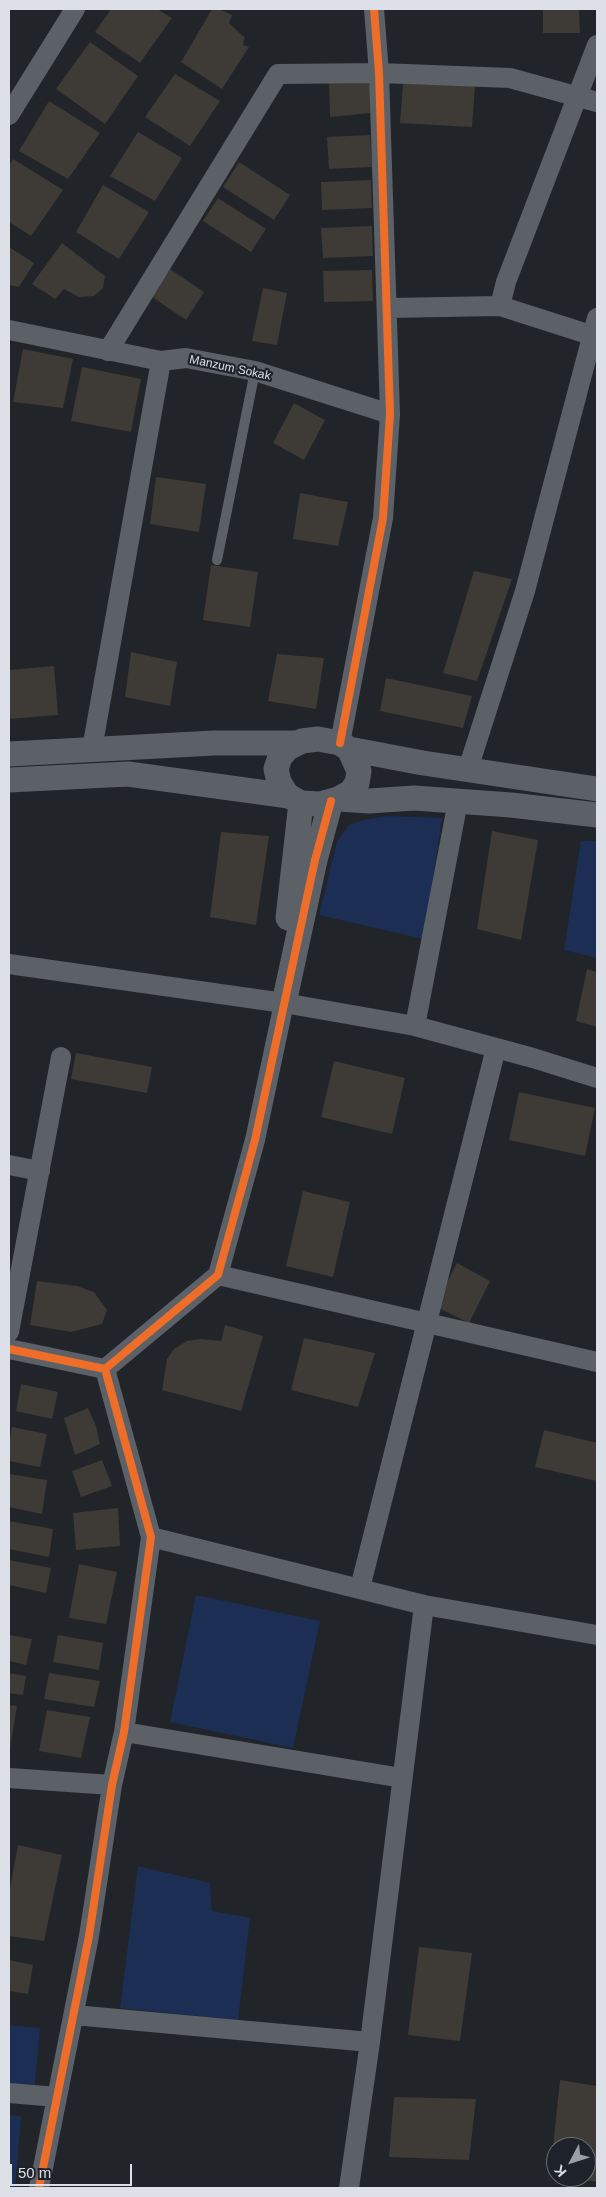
<!DOCTYPE html>
<style>
body{margin:0}
#map{position:relative;width:606px;height:2197px;overflow:hidden;background:#212428;font-family:Helvetica,sans-serif}
canvas{display:block}
.frame{position:absolute;inset:0;border:10px solid #dde0e6;pointer-events:none}
.north{position:absolute;left:546px;top:2137px;width:50px;height:50px;box-sizing:border-box;background:#1e232b;border:1px solid #6a6f76;border-radius:50%;rotate:230deg;font-size:14px;font-weight:700;line-height:20px;text-align:center;color:#dde0e6}
.north::after{content:'';display:block;margin:auto;width:18px;height:22px;background:#9b9ea4;clip-path:polygon(50% 0,100% 100%,50% 72%,0 100%)}
.scale{position:absolute;left:10px;top:2164px;width:122px;height:22px;box-sizing:border-box;border:2px solid #dde0e6;border-top:0;padding-left:6px;font-size:15px;line-height:18px;white-space:nowrap;color:#dde0e6;-webkit-text-stroke:4px #1e232b;paint-order:stroke}
</style>
<div id="map">
<canvas width="606" height="2197"></canvas>
<div class="frame"></div>
<div class="north">K</div>
<div class="scale">50 m</div>
</div>
<script>
const context = document.querySelector('canvas').getContext('2d');
context.lineJoin = 'round';
function fill(path, color) { context.fillStyle = color; context.fill(path, 'evenodd'); }
const toPath = rows => new Path2D(rows.map(r => 'M' + r).join(''));
function trace(path, color, width, dash) { context.strokeStyle = color; context.lineWidth = width; context.lineCap = dash ? 'butt' : 'round'; context.setLineDash(dash || []); context.stroke(path); }
function drawText(font, color, halo, rows, align = 'center') {
  context.font = font + ' Helvetica,sans-serif'; context.lineWidth = 4.5; context.setLineDash([]); context.textBaseline = 'middle'; context.strokeStyle = halo; context.fillStyle = color; for (const [text, x, y, turn = 0] of rows) {
    context.save(); context.translate(x, y); context.rotate((+turn || 0) * Math.PI / 180); context.textAlign = isNaN(turn) ? turn : align; if (halo) context.strokeText(text, 0, 0); context.fillText(text, 0, 0); context.restore();
  }
}
const green = toPath([
 [388,816,442,818,424,939,319,915,337,841,349,825,363,820],
 [581,841,597,841,597,958,564,950],
 [196,1595,320,1621,293,1748,170,1722],
 [138,1866,210,1883,212,1911,250,1918,238,2020,120,2008],
 [9,2025,40,2028,34,2093,9,2091],
 [9,2115,21,2116,15,2188,9,2188]
]);
const building = toPath([
 [111,9,157,9,172,18,140,63,95,32],
 [212,9,219,9,232,15,229,23,245,38,243,45,249,47,222,89,181,62],
 [543,9,579,9,580,33,543,33],
 [90,42,138,76,105,124,56,89],
 [175,74,220,101,190,146,145,117],
 [370,78,372,113,330,117,329,82],
 [403,84,475,86,472,127,400,123],
 [49,101,100,133,68,179,19,151],
 [138,132,182,158,155,201,110,176],
 [370,135,372,167,329,169,327,137],
 [13,159,63,190,31,236,9,222,9,166],
 [239,162,290,195,274,220,223,187],
 [371,180,372,208,322,210,321,182],
 [103,185,149,212,119,259,76,232],
 [218,198,266,229,251,252,203,221],
 [372,226,373,256,323,258,321,228],
 [62,243,105,276,103,288,94,296,79,297,64,289,55,299,32,284],
 [9,247,34,263,19,287,9,285],
 [170,269,204,292,186,320,152,297],
 [372,270,373,301,324,302,323,271],
 [263,288,287,293,277,345,252,341],
 [23,349,73,359,63,408,13,402],
 [82,367,141,379,131,432,71,421],
 [294,403,325,420,304,460,273,443],
 [156,477,206,484,199,532,150,524],
 [300,493,348,502,338,546,293,539],
 [211,565,258,572,250,627,203,620],
 [474,571,512,579,477,681,443,673],
 [131,652,177,662,170,706,125,697],
 [277,654,324,658,316,709,268,701],
 [54,666,58,715,9,719,9,670],
 [386,678,472,696,463,728,380,711],
 [492,831,538,840,521,940,477,929],
 [221,832,269,836,256,925,210,917],
 [587,969,597,972,597,1027,576,1021],
 [76,1053,152,1067,147,1093,71,1079],
 [334,1061,405,1078,392,1134,321,1117],
 [519,1092,595,1108,585,1156,509,1140],
 [303,1191,350,1202,333,1277,286,1266],
 [457,1263,490,1281,469,1323,435,1306],
 [37,1281,77,1286,94,1292,107,1310,102,1324,71,1332,30,1325],
 [225,1325,263,1336,241,1411,162,1390,167,1359,174,1349,187,1341,201,1339,221,1341],
 [304,1338,375,1353,358,1407,291,1390],
 [21,1384,58,1392,52,1419,16,1411],
 [88,1408,96,1426,100,1444,75,1455,64,1418],
 [12,1427,47,1434,40,1467,9,1461,9,1443],
 [544,1430,597,1443,597,1481,535,1467],
 [102,1460,112,1486,81,1497,72,1471],
 [9,1474,47,1480,42,1514,9,1507],
 [118,1508,120,1546,76,1550,73,1513],
 [9,1521,53,1529,49,1557,9,1549],
 [9,1560,51,1568,46,1593,9,1585],
 [79,1564,117,1572,106,1624,69,1618],
 [9,1635,32,1639,26,1665,9,1661],
 [58,1635,103,1643,99,1670,53,1662],
 [9,1673,26,1676,23,1695,9,1693],
 [49,1673,100,1681,94,1707,44,1699],
 [9,1705,17,1706,10,1748,9,1748],
 [47,1710,90,1717,81,1758,39,1751],
 [18,1845,62,1855,44,1941,9,1936,9,1893],
 [419,1947,472,1953,460,2041,408,2035],
 [9,1960,33,1965,28,1994,9,1991],
 [560,2080,597,2086,597,2182,570,2178,586,2177,586,2147,556,2147,556,2176,550,2175],
 [394,2097,476,2099,469,2160,389,2157]
]);
const service = toPath([
 [217,560,255,371]
]);
const minor = toPath([
 [9,115,75,9],
 [500,306,506,282,597,45],
 [387,308,500,306,597,337],
 [9,330,161,361,186,358,255,371,390,414],
 [108,351,278,74,379,73,510,78,597,102],
 [340,743,383,518,390,414,379,73,374,9],
 [92,749,161,361],
 [468,769,525,591,597,318],
 [9,964,284,1003,415,1026,533,1058,597,1078],
 [415,1026,458,801],
 [9,1165,40,1171],
 [218,1275,597,1362],
 [9,1332,61,1057],
 [9,1349,105,1369,218,1275,255,1140,284,1003],
 [151,1537,424,1605,597,1635],
 [360,1588,496,1048],
 [124,1732,402,1778],
 [9,1778,112,1785],
 [74,2015,370,2042],
 [9,2093,57,2097],
 [39,2188,89,1936,112,1785,124,1732,151,1537,105,1369],
 [349,2188,370,2042,424,1605]
]);
const tertiary = toPath([
 [318,739,340,743,349,749,359,771,357,783,351,792,338,799,320,804,301,803,287,795,279,782,276,769,280,757,288,748,302,741,318,739],
 [349,749,423,763,597,789],
 [9,754,214,743,297,743],
 [9,780,128,774,289,796],
 [338,799,369,801,414,798,511,805,597,815],
 [288,918,301,803],
 [284,1003,315,860,331,801]
]);
const cycleway = toPath([
 [340,743,383,518,390,414,379,73,374,9],
 [9,1349,105,1369,218,1275,255,1140,315,860,331,801],
 [39,2188,89,1936,112,1785,124,1732,151,1537,105,1369]
]);
const streetNames = [
 ["Manzum Sokak",230,368,12]
];
fill(green, '#1d2e54');
fill(building, '#3e3a35');
trace(service, '#5c6067', 10);
trace(minor, '#5c6067', 20);
trace(tertiary, '#5c6067', 25);
trace(cycleway, '#ee6e29', 8);
drawText('12px', '#dde0e6', '#1e232b', streetNames);
</script>
